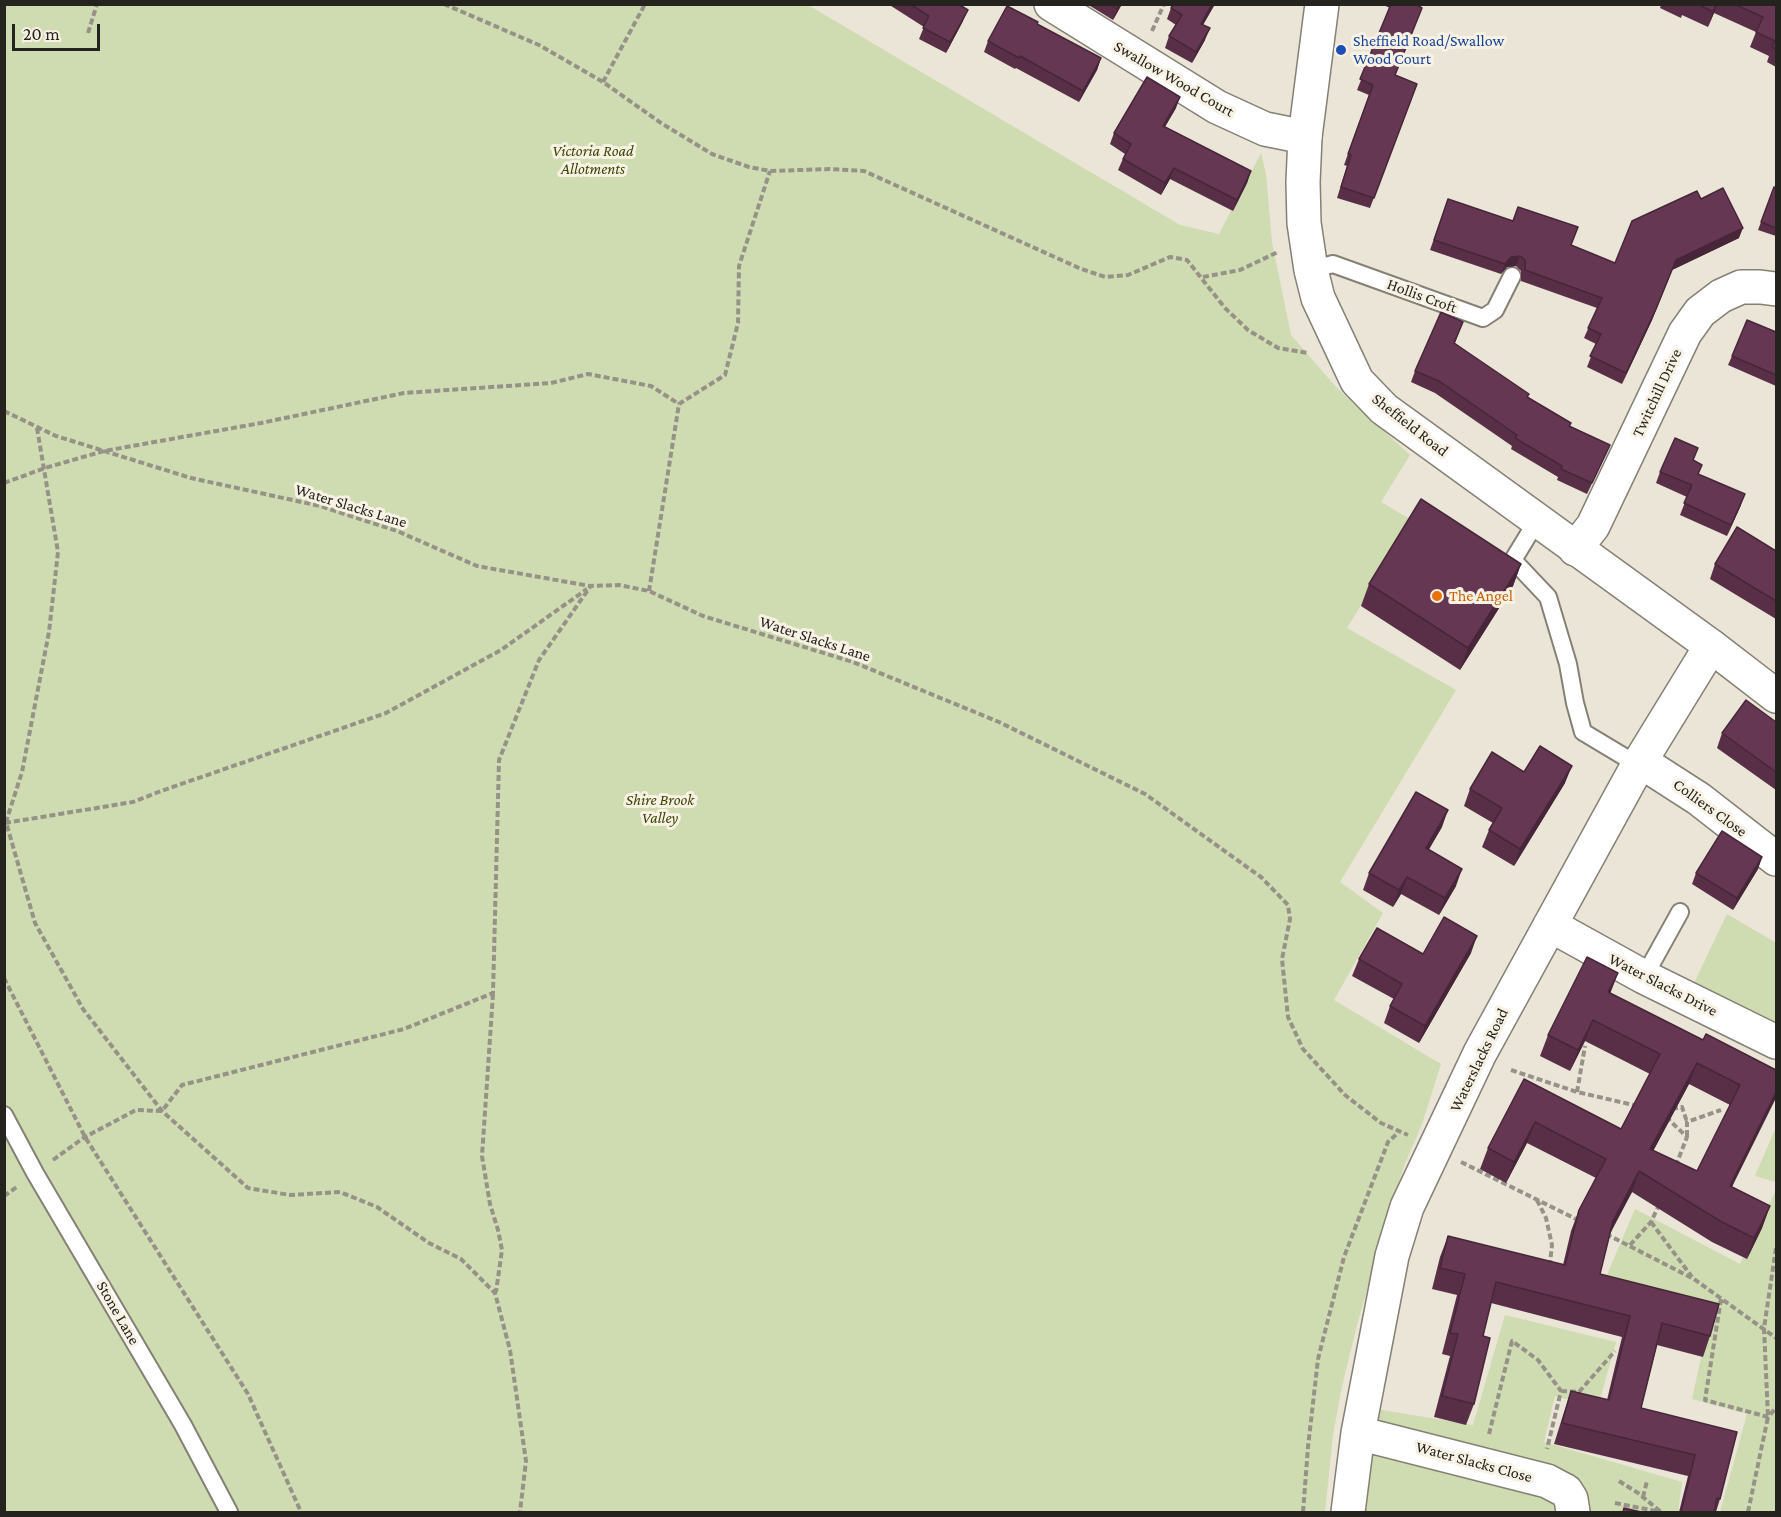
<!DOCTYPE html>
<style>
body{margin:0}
#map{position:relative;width:1781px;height:1517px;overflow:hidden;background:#eae5d7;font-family:"Crimson Pro",serif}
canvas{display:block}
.frame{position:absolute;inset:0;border:6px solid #25231e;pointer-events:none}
.scale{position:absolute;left:12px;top:24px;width:88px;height:27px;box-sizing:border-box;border:3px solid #25231e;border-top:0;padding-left:8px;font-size:18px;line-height:21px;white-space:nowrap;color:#25231e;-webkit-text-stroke:4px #f8f2e4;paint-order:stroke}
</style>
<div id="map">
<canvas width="1781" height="1517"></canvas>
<div class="frame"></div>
<div class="scale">20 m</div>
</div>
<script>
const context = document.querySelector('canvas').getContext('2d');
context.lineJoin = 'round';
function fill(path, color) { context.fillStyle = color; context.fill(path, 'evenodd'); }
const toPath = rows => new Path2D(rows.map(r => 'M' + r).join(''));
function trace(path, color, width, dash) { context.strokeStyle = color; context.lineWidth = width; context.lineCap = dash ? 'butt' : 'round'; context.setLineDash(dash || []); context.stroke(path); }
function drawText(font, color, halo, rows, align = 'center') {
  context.font = font + ' "Crimson Pro",serif'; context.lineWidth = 6; context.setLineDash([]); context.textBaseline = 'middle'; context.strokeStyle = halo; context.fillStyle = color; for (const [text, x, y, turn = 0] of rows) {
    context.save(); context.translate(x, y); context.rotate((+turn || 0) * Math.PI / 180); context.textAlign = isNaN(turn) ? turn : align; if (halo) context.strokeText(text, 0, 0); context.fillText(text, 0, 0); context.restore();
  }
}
const green = toPath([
 [5,5,808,5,1180,225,1219,234,1261,153,1266,174,1272,242,1291,335,1337,388,1410,455,1381,502,1413,521,1347,628,1456,690,1340,882,1383,913,1334,1000,1441,1064,1422,1124,1404,1166,1384,1229,1357,1325,1342,1386,1333,1435,1325,1512,5,1512],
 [1727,914,1776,943,1776,1027,1693,985],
 [1776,1127,1776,1182,1755,1176],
 [1776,1190,1776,1512,1720,1512,1747,1414,1692,1399,1710,1317,1601,1289,1635,1209,1740,1264],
 [1505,1315,1616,1342,1598,1407,1555,1396,1544,1442,1682,1482,1678,1512,1360,1512,1376,1409,1473,1425]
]);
const path = toPath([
 [444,4,539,45,603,82,661,123,712,154,749,167,770,171,830,169,864,171,1079,268,1105,277,1128,275,1170,257,1187,260,1225,308,1248,330,1278,348,1308,353],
 [1152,31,1164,4],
 [88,33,97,4],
 [603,82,645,4],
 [1203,277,1240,270,1278,252],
 [4,411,56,436,191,478,320,506,397,531,477,566,590,586,619,585,649,591,703,616,853,662,999,722,1145,794,1261,877,1288,905,1290,919,1282,959,1288,1017,1303,1049,1345,1095,1381,1123,1408,1135],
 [37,428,58,552,49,632,22,772,6,822,35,923,83,1009,162,1111,248,1188,290,1195,340,1192,377,1207,429,1243,461,1259,495,1293,510,1350,526,1461,520,1512],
 [4,483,45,468,104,451,261,423,404,393,551,383,588,374,651,386,679,404],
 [649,591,679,404,725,375,738,323,739,266,770,171],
 [5,823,133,802,161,791,386,713,501,650,587,589],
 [4,978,85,1137,248,1394,301,1512],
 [493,994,482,1156,490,1204,498,1230,502,1250,496,1292],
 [1511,1070,1577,1092,1638,1106],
 [1577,1092,1585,1046],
 [1672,1109,1682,1107,1687,1122],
 [1666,1117,1687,1137,1676,1165],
 [1687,1136,1687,1122,1721,1110],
 [53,1160,85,1137,136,1110,162,1111,182,1085,404,1029,493,993,499,760,539,660,590,587],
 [1461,1162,1578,1220],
 [4,1196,18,1186],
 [1537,1200,1546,1218,1552,1245,1550,1263],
 [1651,1222,1692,1277],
 [1606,1234,1694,1279,1776,1338],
 [1630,1245,1651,1222,1659,1205],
 [1721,1299,1705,1400,1768,1417,1776,1408],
 [1561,1391,1579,1392,1615,1351],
 [1489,1434,1512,1341,1538,1360,1561,1391,1547,1449],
 [1619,1481,1638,1493,1661,1512],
 [1643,1497,1647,1481],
 [1615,1503,1661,1512],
 [1303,1512,1308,1447,1318,1359,1344,1257,1388,1142,1400,1131],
 [1748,1512,1768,1417,1764,1328,1776,1248]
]);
const lane = toPath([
 [1311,270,1333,264,1483,318,1495,310,1512,276],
 [1538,519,1513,560,1548,597,1568,664,1575,703,1583,732,1638,765],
 [1644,977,1680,912],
 [4,1115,35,1173,183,1425,229,1512]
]);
const street = toPath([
 [1051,4,1217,107,1265,129,1305,137],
 [1575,549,1593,526,1685,333,1700,312,1721,296,1741,287,1760,287,1776,289],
 [1640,761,1699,799,1776,859],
 [1550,925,1644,977,1776,1042],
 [1358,1433,1547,1481,1566,1491,1571,1499,1573,1512],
 [1348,1512,1358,1433,1392,1256,1407,1207,1480,1053,1638,765,1711,646]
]);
const secondary = toPath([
 [1322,4,1305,137,1303,182,1304,223,1311,270,1318,298,1357,381,1384,409,1711,646,1776,696]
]);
const wall = toPath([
 [888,4,958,4,963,21,946,53,919,39,924,27],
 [1087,4,1122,4,1113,20],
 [1215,4,1203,25,1205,40,1192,63,1165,48,1169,36,1176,25,1167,19,1171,8],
 [1381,4,1415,4,1395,75,1417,84,1370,208,1337,198,1347,166,1344,165,1369,95,1357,90,1390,8],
 [1660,4,1776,4,1776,67,1767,62,1769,56,1750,47,1756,32,1714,13,1708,27,1682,15,1681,18,1660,8,1661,5],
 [1037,24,1101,58,1097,70,1079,102,1016,68,1015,69,984,52,988,41],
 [1176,108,1165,127,1251,171,1247,183,1233,211,1170,179,1161,195,1118,170,1125,154,1110,144,1114,133],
 [1774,187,1776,188,1776,236,1758,230],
 [1448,199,1571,245,1615,263,1701,199,1739,238,1672,270,1652,320,1622,384,1587,367,1596,344,1584,338,1597,308,1521,281,1521,271,1516,266,1507,267,1501,274,1430,250],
 [1463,322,1455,343,1528,397,1571,423,1570,426,1605,456,1587,494,1557,480,1558,477,1511,449,1512,446,1435,393,1411,382,1415,371],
 [1776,332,1776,386,1728,365,1732,356],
 [1693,461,1702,465,1698,474,1741,505,1727,536,1680,515,1687,497,1656,483,1660,472],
 [1776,551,1776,619,1710,579,1715,564],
 [1521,564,1513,586,1460,670,1361,606,1369,584],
 [1776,722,1776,790,1717,748,1722,733],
 [1524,772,1565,783,1514,866,1482,847,1489,830,1493,823,1464,806,1470,789],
 [1442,827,1428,850,1456,886,1439,915,1401,894,1393,907,1363,890,1369,873],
 [1762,857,1758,869,1733,910,1692,884,1696,873],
 [1471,953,1419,1043,1384,1023,1390,1006,1394,999,1352,976,1359,959,1423,954],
 [1618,973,1610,993,1703,1040,1776,1070,1732,1187,1770,1206,1762,1228,1747,1259,1712,1242,1632,1192,1610,1234,1600,1274,1710,1336,1703,1357,1657,1345,1641,1408,1737,1432,1720,1499,1716,1512,1679,1512,1688,1476,1554,1444,1564,1412,1571,1391,1607,1400,1622,1337,1491,1303,1483,1336,1474,1404,1466,1425,1434,1417,1450,1356,1442,1354,1457,1295,1432,1289,1440,1257,1448,1236,1563,1265,1571,1231,1579,1210,1596,1178,1527,1143,1506,1183,1480,1169,1488,1148,1524,1079,1621,1129,1650,1074,1585,1041,1570,1071,1540,1056,1548,1035],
 [1689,1084,1730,1105,1697,1171,1653,1151]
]);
const shadedWall = toPath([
 [1119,4,1122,4,1113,20,1117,9],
 [1212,4,1215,4,1197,35,1201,24],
 [1716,4,1714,13,1708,27,1713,12],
 [968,10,963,21,946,53,950,42],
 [1210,28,1205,40,1192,63,1196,52],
 [1101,58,1097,70,1079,102,1083,91],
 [1180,97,1176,108,1158,138,1163,126],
 [1174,168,1170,179,1161,195,1165,183],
 [1251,171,1247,183,1233,211,1237,200],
 [1743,228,1739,238,1672,270,1652,320,1622,384,1676,260],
 [1520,256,1516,266,1507,267,1501,274,1505,264,1511,257],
 [1745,494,1741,505,1727,536,1731,525],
 [1521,564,1513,586,1460,670,1468,648],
 [1572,766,1565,783,1514,866,1520,849],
 [1448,810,1442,827,1420,865,1426,848],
 [1762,857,1758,869,1733,910,1737,898],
 [1462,869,1456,886,1439,915,1445,898],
 [1407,877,1401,894,1393,907,1399,890],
 [1477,936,1471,953,1419,1043,1425,1026],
 [1618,973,1610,994,1608,992],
 [1593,1020,1585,1041,1570,1071,1578,1050],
 [1697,1063,1689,1084,1643,1170,1650,1149],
 [1776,1092,1776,1098,1722,1207,1730,1186],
 [1535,1122,1527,1143,1506,1183,1514,1162],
 [1639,1171,1632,1192,1605,1242,1613,1221],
 [1770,1206,1762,1228,1747,1259,1754,1238]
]);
const building = toPath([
 [910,4,958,4,968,10,950,42,923,28,929,16,910,4],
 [1110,4,1119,4,1117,9,1110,4],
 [1173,4,1212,4,1201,24,1210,28,1196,52,1169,36,1182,15,1171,8,1173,4],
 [1391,4,1415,4,1422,8,1395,75,1417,84,1374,198,1341,187,1351,155,1348,154,1373,85,1360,79,1391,4],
 [1698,4,1716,4,1713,12,1698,4],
 [1734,4,1776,4,1776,49,1772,47,1775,41,1756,32,1763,17,1734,4],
 [1007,6,1038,22,1037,24,1101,58,1083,91,1020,56,1019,58,988,41,1007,6],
 [1147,77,1180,97,1163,126,1251,171,1237,200,1174,168,1165,183,1123,159,1131,144,1114,133,1147,77],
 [1774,187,1776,188,1776,228,1761,222,1774,187],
 [1723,188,1743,228,1676,260,1656,309,1626,373,1590,356,1601,334,1588,328,1602,298,1525,270,1525,260,1520,256,1511,257,1505,264,1434,240,1448,199,1513,221,1518,207,1578,227,1571,245,1615,263,1632,221,1697,191,1701,199,1723,188],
 [1441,312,1463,322,1454,343,1529,394,1527,397,1571,423,1569,426,1610,445,1592,483,1561,469,1562,466,1515,438,1517,435,1439,381,1415,371,1441,312],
 [1747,320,1776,332,1776,375,1732,356,1747,320],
 [1675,438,1698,448,1693,460,1702,465,1698,474,1745,494,1731,525,1684,503,1692,485,1660,472,1675,438],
 [1421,499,1521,564,1468,648,1369,584,1421,499],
 [1737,527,1776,551,1776,601,1715,564,1737,527],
 [1746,700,1776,722,1776,772,1722,733,1746,700],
 [1540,746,1572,766,1520,849,1489,830,1502,808,1470,789,1492,752,1524,772,1540,746],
 [1416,792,1448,810,1426,848,1462,869,1445,898,1407,877,1399,890,1369,873,1416,792],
 [1722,831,1762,857,1737,898,1696,873,1722,831],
 [1444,917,1477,936,1425,1026,1390,1006,1402,984,1359,959,1377,928,1423,954,1444,917],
 [1587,957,1618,973,1608,992,1703,1040,1706,1034,1776,1070,1776,1092,1730,1186,1770,1206,1754,1238,1720,1221,1639,1171,1613,1221,1600,1274,1719,1304,1710,1336,1662,1323,1641,1408,1737,1432,1720,1499,1717,1498,1714,1512,1681,1512,1695,1455,1562,1423,1571,1391,1609,1400,1630,1316,1496,1282,1483,1336,1490,1338,1474,1404,1442,1396,1458,1334,1450,1333,1465,1274,1440,1268,1448,1236,1565,1265,1579,1210,1606,1159,1535,1122,1514,1162,1488,1148,1524,1079,1621,1129,1660,1054,1593,1020,1578,1050,1548,1035,1587,957],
 [1697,1063,1740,1085,1697,1171,1650,1149,1697,1063],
 [1624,1508,1641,1512,1623,1512,1624,1508]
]);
const markers = [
 [1341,50,6,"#1a4fb4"],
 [1437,596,6,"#e8710a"]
];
const transitNames = [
 ["Sheffield Road/Swallow",1353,41],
 ["Wood Court",1353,59]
];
const streetNames = [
 ["Swallow Wood Court",1174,79,30],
 ["Hollis Croft",1422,296,20],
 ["Twitchill Drive",1657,393,-65],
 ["Sheffield Road",1410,425,38],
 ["Water Slacks Lane",351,506,17],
 ["Water Slacks Lane",815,639,18],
 ["Colliers Close",1710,808,36],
 ["Water Slacks Drive",1663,985,27],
 ["Waterslacks Road",1479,1060,-64],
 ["Stone Lane",118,1313,60],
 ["Water Slacks Close",1474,1462,15]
];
const parkNames = [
 ["Victoria Road",593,151],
 ["Allotments",593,169],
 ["Shire Brook",660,800],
 ["Valley",660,818]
];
const foodNames = [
 ["The Angel",1449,596]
];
fill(green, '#cfdbb0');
trace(lane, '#858074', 20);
trace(street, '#858074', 36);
trace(secondary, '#858074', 36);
trace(path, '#969288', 4, [6, 3]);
trace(lane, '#fff', 16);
trace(street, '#fff', 33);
trace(secondary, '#fff', 33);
fill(wall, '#582f47');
fill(shadedWall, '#472639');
fill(building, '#663752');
trace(building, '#472639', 1.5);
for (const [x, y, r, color] of markers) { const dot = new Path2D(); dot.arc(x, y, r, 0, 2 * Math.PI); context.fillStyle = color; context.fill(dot); trace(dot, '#f8f2e4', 2); }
drawText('16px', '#164399', '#f8f2e4', transitNames, 'left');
drawText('16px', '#25231e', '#f8f2e4', streetNames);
drawText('italic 16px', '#3a4504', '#f8f2e4', parkNames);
drawText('16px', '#c56008', '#f8f2e4', foodNames, 'left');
</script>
